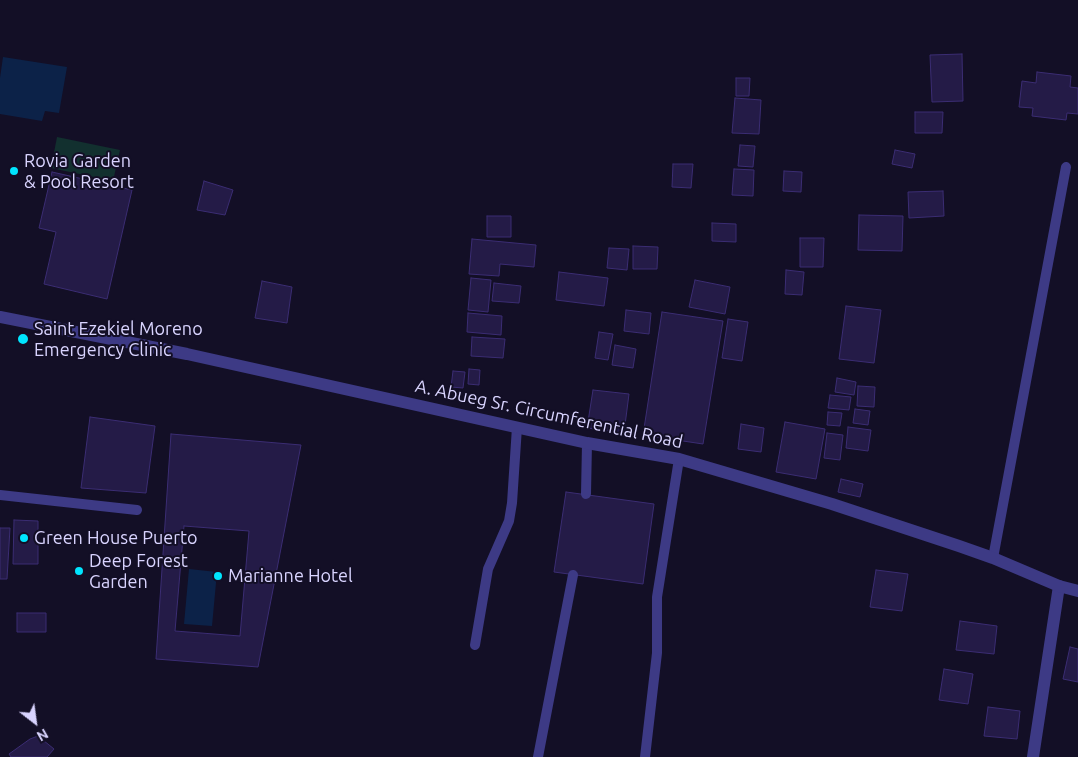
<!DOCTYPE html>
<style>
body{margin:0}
#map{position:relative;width:1078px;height:757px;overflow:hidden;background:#130f26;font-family:Ubuntu,sans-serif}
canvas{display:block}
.north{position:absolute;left:10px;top:697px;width:50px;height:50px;-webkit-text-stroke:4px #130f26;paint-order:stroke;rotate:150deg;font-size:14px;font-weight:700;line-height:20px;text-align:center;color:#d9d4ff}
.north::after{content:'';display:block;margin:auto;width:18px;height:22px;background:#d9d4ff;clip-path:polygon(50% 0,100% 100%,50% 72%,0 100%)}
</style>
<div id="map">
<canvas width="1078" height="757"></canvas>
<div class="north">N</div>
</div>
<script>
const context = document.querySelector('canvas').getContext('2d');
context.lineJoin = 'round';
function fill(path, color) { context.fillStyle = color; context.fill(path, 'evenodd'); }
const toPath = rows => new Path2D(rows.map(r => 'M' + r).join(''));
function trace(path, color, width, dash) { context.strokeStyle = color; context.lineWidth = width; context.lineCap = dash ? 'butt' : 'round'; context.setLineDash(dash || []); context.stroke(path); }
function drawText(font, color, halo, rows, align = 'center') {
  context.font = font + ' Ubuntu,sans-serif'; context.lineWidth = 4; context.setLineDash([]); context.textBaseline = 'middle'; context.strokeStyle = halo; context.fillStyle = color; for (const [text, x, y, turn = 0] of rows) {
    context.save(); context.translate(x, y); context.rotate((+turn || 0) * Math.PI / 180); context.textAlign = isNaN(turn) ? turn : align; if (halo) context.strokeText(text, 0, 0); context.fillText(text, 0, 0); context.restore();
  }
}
const green = toPath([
 [57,137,120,150,113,181,51,168]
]);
const water = toPath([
 [3,57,67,67,59,113,45,111,42,121,0,114,0,78],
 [189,569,217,572,212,626,184,624]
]);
const building = toPath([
 [962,54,963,101,932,102,930,55,962,54],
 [1037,72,1071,76,1070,87,1078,88,1078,114,1067,113,1066,120,1032,116,1033,108,1019,107,1022,81,1036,83,1037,72],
 [736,78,750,78,749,96,736,96,736,78],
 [735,98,761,100,759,134,732,133,735,98],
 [915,112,943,112,942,133,915,133,915,112],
 [740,145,755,146,753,167,738,166,740,145],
 [895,150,915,154,912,168,892,164,895,150],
 [673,164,693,164,691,188,672,187,673,164],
 [734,169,754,170,753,196,732,195,734,169],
 [784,171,802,172,801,192,783,191,784,171],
 [52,172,132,190,107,299,44,284,56,232,39,228,52,172],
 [204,181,233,190,225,215,197,210,204,181],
 [943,191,944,216,909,218,908,192,943,191],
 [859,215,903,216,902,251,858,250,859,215],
 [487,216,511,216,511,237,487,237,487,216],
 [712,223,736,224,736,242,712,241,712,223],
 [800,238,824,238,823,267,800,267,800,238],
 [472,239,536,245,534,267,500,264,499,276,469,274,472,239],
 [633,246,658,247,657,269,633,269,633,246],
 [609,248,629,249,627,270,607,268,609,248],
 [786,270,804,272,802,295,785,294,786,270],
 [559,272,608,278,604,306,556,300,559,272],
 [471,278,491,280,488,312,468,310,471,278],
 [695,280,730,287,725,314,689,307,695,280],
 [262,281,292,287,287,323,255,318,262,281],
 [494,283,521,286,519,303,492,301,494,283],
 [846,306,881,310,874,363,839,359,846,306],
 [626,310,651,313,649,334,624,331,626,310],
 [662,312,723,321,703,444,643,435,662,312],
 [468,313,502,316,501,335,467,332,468,313],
 [728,319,748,322,742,361,722,358,728,319],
 [599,332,613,334,608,360,595,358,599,332],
 [472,337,505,339,503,358,471,356,472,337],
 [615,345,636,349,633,368,612,365,615,345],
 [469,369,480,370,479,385,468,384,469,369],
 [453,371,465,372,463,388,451,387,453,371],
 [837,378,856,382,854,395,835,392,837,378],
 [858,386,875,387,874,407,857,406,858,386],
 [593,390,629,394,624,433,587,428,593,390],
 [830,395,851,397,849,410,828,408,830,395],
 [855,409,870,411,868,425,853,423,855,409],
 [828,412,842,413,840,426,827,425,828,412],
 [90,417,155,426,146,493,81,488,90,417],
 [785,422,825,429,816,479,776,472,785,422],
 [741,424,764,428,761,452,738,449,741,424],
 [848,427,871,430,868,451,846,448,848,427],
 [827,433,843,435,840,460,824,458,827,433],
 [171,434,301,445,258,667,156,659,171,434],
 [184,526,249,531,240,636,175,631,184,526],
 [841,479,863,484,860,497,838,492,841,479],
 [566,492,654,504,643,584,554,572,566,492],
 [14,520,38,521,38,564,13,564,14,520],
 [0,528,10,528,7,579,0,579,0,528],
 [876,570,908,574,902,611,870,607,876,570],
 [17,613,46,613,46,632,17,632,17,613],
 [960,621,997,626,994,654,956,650,960,621],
 [1070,647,1078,649,1078,682,1063,679,1070,647],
 [944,669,973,674,968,704,939,700,944,669],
 [988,707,1020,711,1017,739,984,736,988,707],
 [38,736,54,749,47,757,11,757,9,754,30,739,38,736]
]);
const service = toPath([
 [586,494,587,443],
 [0,495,137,510],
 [993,558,1066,167],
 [475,645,488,569,509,521,512,503,517,427],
 [538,757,573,575],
 [645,757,657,653,657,597,679,459]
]);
const minor = toPath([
 [1033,757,1059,586]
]);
const tertiary = toPath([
 [0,317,187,354,587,443,679,459,832,504,959,546,993,558,1059,586,1078,591]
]);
const markers = [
 [14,171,5,"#00e5ff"],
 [23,339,6,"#00e5ff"],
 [24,538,5,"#00e5ff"],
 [79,571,5,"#00e5ff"],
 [218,576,5,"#00e5ff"]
];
const poiNames = [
 ["Rovia Garden",24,161],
 ["& Pool Resort",24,182],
 ["Saint Ezekiel Moreno",34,329],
 ["Emergency Clinic",34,350],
 ["Green House Puerto",34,538],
 ["Deep Forest",89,561],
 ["Garden",89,582],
 ["Marianne Hotel",228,576]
];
const streetNames = [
 ["A. Abueg Sr. Circumferential Road",549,414,12]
];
fill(green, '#12302f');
fill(water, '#0c2248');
fill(building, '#241b47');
trace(building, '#3b2d73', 1);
trace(service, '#3d3a85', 10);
trace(minor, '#3d3a85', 12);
trace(tertiary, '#3d3a85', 12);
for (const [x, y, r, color] of markers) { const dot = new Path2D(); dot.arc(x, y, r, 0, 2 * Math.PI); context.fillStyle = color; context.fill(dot); trace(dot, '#130f26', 2); }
drawText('18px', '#d9d4ff', '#130f26', poiNames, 'left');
drawText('18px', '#d9d4ff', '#130f26', streetNames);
</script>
